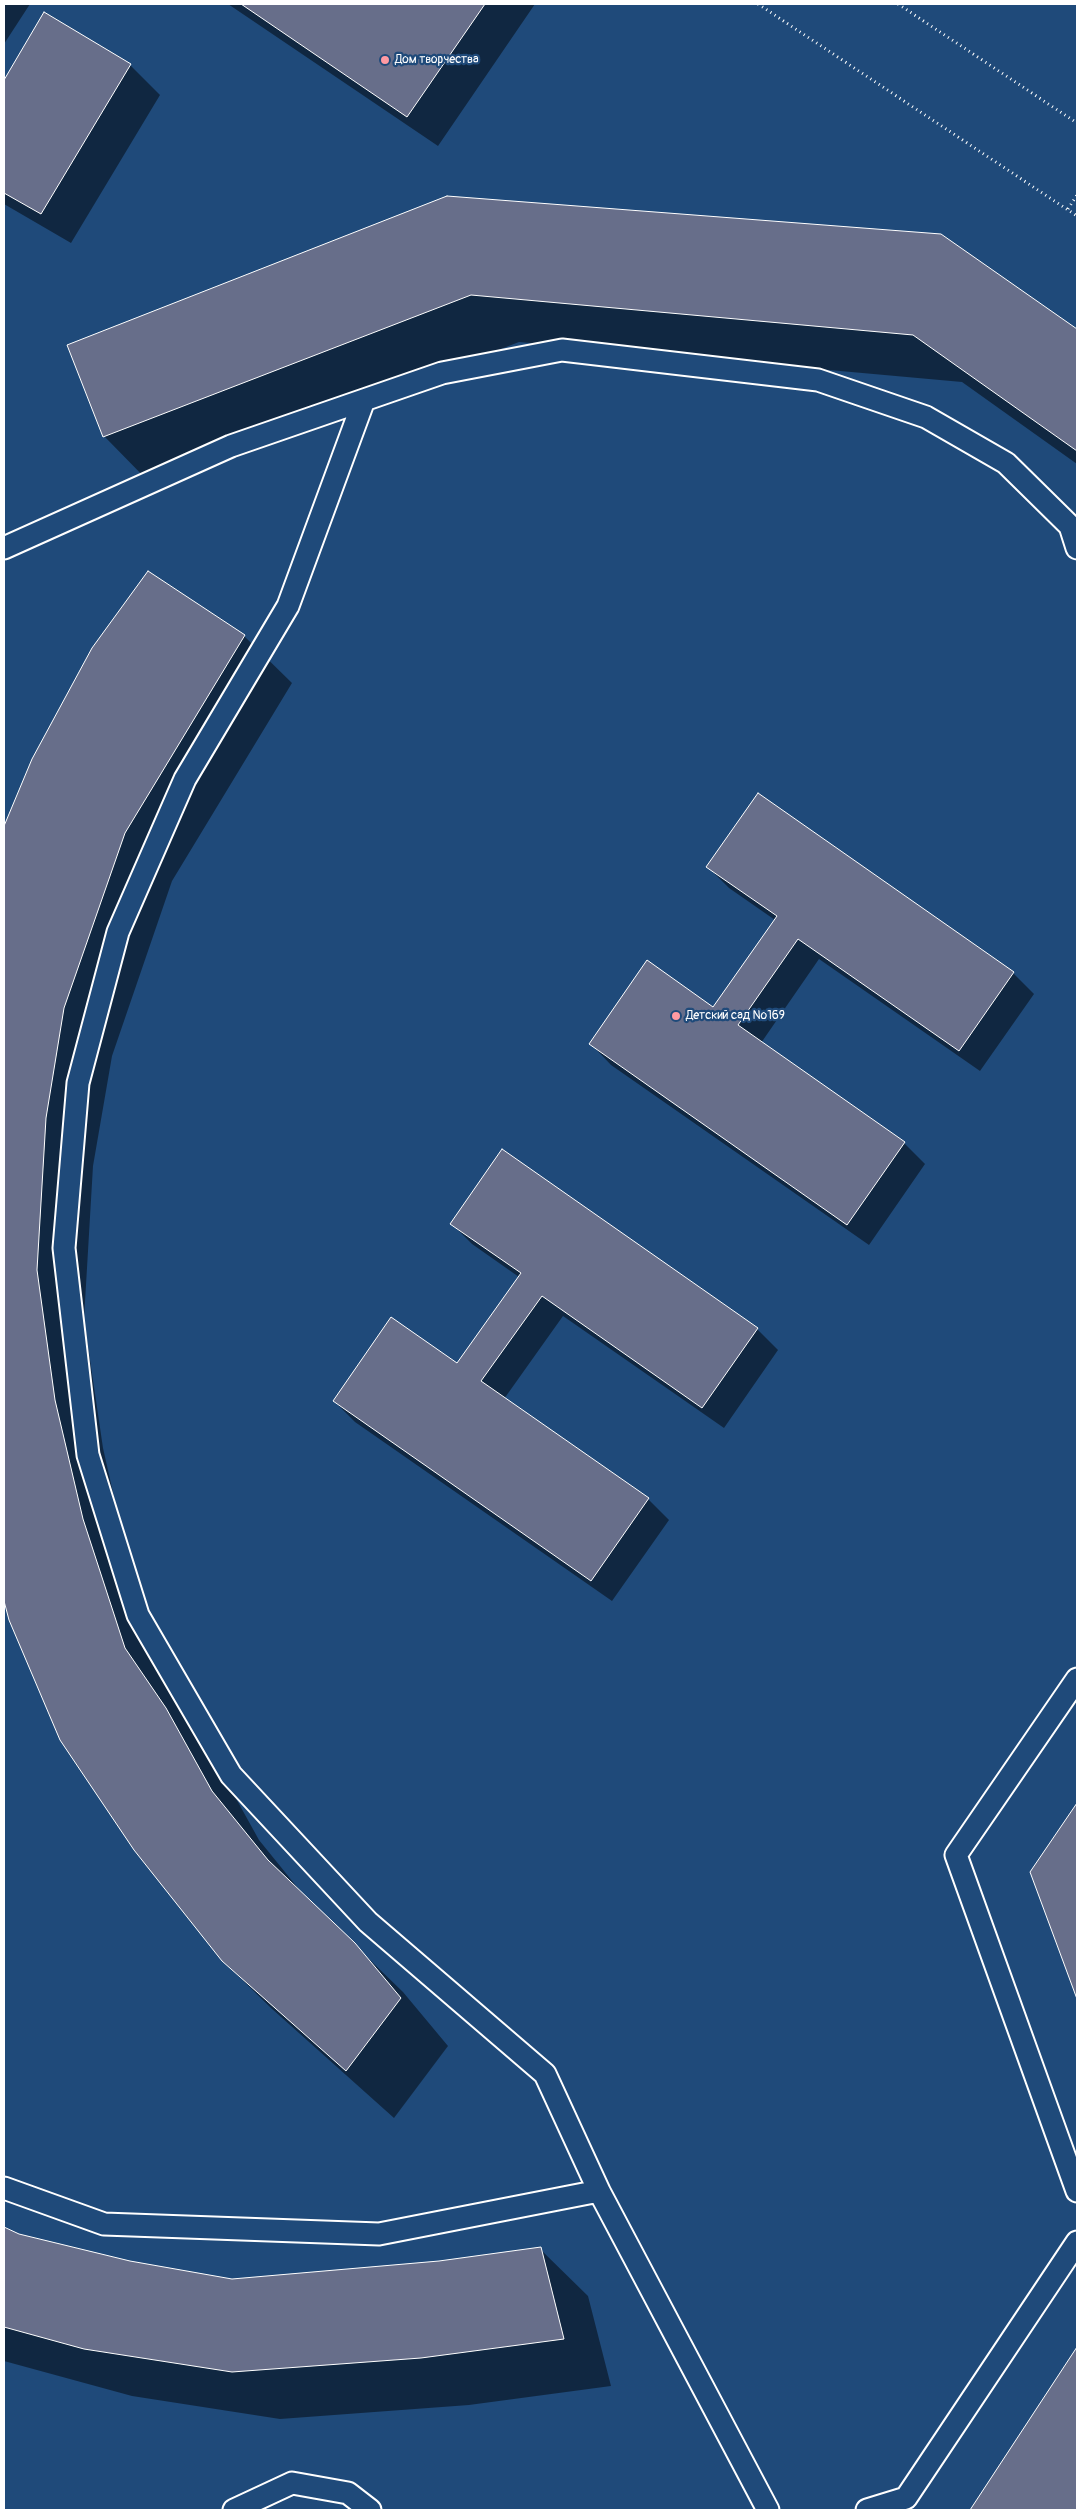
<!DOCTYPE html>
<meta charset="utf-8">
<style>
body{margin:0}
#map{position:relative;width:1081px;height:2514px;overflow:hidden;background:#1f4a7a;font-family:Pangolin,sans-serif}
canvas{display:block}
.frame{position:absolute;inset:0;border:5px solid #fff;pointer-events:none}
</style>
<div id="map">
<canvas width="1081" height="2514"></canvas>
<div class="frame"></div>
</div>
<script>
const context = document.querySelector('canvas').getContext('2d');
context.lineJoin = 'round';
function fill(path, color) { context.fillStyle = color; context.fill(path, 'evenodd'); }
const toPath = rows => new Path2D(rows.map(r => 'M' + r).join(''));
function trace(path, color, width, dash) { context.strokeStyle = color; context.lineWidth = width; context.lineCap = dash ? 'butt' : 'round'; context.setLineDash(dash || []); context.stroke(path); }
function drawText(font, color, halo, rows, align = 'center') {
  context.font = font + ' Pangolin,sans-serif'; context.lineWidth = 4.5; context.setLineDash([]); context.textBaseline = 'middle'; context.strokeStyle = halo; context.fillStyle = color; for (const [text, x, y, turn = 0] of rows) {
    context.save(); context.translate(x, y); context.rotate((+turn || 0) * Math.PI / 180); context.textAlign = isNaN(turn) ? turn : align; if (halo) context.strokeText(text, 0, 0); context.fillText(text, 0, 0); context.restore();
  }
}
const shadow = toPath([
 [4,4,30,4,4,44],
 [228,4,535,4,438,146],
 [44,14,130,65,160,95,71,243,4,204,4,82],
 [941,235,1077,330,1077,464,962,382,519,342,151,484,104,436,69,345],
 [244,636,292,683,172,881,112,1056,93,1166,84,1319,103,1448,130,1568,172,1697,213,1757,259,1840,306,1898,403,1992,448,2046,394,2118,271,2008,222,1960,11,1620,4,1597,4,829,33,760],
 [708,867,1013,973,1034,994,980,1071,819,959,761,1043,904,1143,925,1164,869,1245,611,1065,591,1044,714,1009,775,920,729,888],
 [502,1151,757,1329,778,1350,724,1428,563,1316,504,1399,648,1499,669,1520,612,1601,355,1422,334,1401,457,1365,519,1277,472,1244,452,1224],
 [1077,1805,1077,1996,1031,1872],
 [4,2228,19,2235,130,2262,232,2281,439,2262,540,2249,588,2296,611,2386,469,2405,280,2419,132,2396,4,2361],
 [1077,2349,1077,2510,971,2510]
]);
const building = toPath([
 [241,4,485,4,407,117,241,4],
 [44,12,131,64,41,214,4,193,4,80,44,12],
 [447,196,941,234,1077,329,1077,451,913,335,471,295,103,437,67,345,447,196],
 [148,571,245,635,125,833,64,1008,46,1118,37,1270,55,1400,83,1519,125,1648,166,1708,212,1791,268,1860,355,1943,401,1998,346,2071,222,1961,134,1850,60,1740,9,1620,4,1601,4,826,32,759,92,648,148,571],
 [758,793,1014,972,959,1051,798,939,738,1025,905,1142,847,1225,589,1044,647,960,713,1007,777,916,706,867,758,793],
 [502,1149,758,1328,702,1408,542,1296,481,1381,649,1498,591,1581,333,1401,391,1317,457,1363,521,1273,450,1224,502,1149],
 [1077,1803,1077,1999,1030,1872,1077,1803],
 [4,2227,19,2234,130,2261,232,2279,439,2261,541,2247,564,2339,421,2358,232,2372,84,2349,4,2327,4,2227],
 [1077,2347,1077,2510,970,2510,1077,2347]
]);
const path = toPath([
 [758,4,1077,216],
 [898,4,1077,123],
 [1068,209,1077,195]
]);
const service = toPath([
 [364,400,288,606,185,779,118,932,78,1083,64,1248,88,1455,138,1615,231,1775,368,1922,545,2074,599,2191],
 [4,548,231,446,442,373,562,350,818,380,926,417,1006,463,1070,526,1077,548],
 [1077,1679,956,1855,1077,2191],
 [4,2188,104,2224,379,2234,599,2191,768,2510],
 [234,2510,292,2483,348,2493,370,2510],
 [867,2510,906,2498,1077,2242]
]);
const markers = [
 [385,60,5,"#ff9aa2"],
 [676,1016,5,"#ff9aa2"]
];
const poiNames = [
 ["Дом творчества",395,60],
 ["Детский сад №169",686,1016]
];
fill(shadow, '#0007');
fill(building, '#676e8a');
trace(building, '#fff', 1);
trace(service, '#fff', 25);
trace(path, '#fff', 3, [1, 4]);
trace(service, '#1f4a7a', 21);
for (const [x, y, r, color] of markers) { const dot = new Path2D(); dot.arc(x, y, r, 0, 2 * Math.PI); context.fillStyle = color; context.fill(dot); trace(dot, '#1f4a7a', 2); }
drawText('12px', '#fff', '#1f4a7a', poiNames, 'left');
</script>
